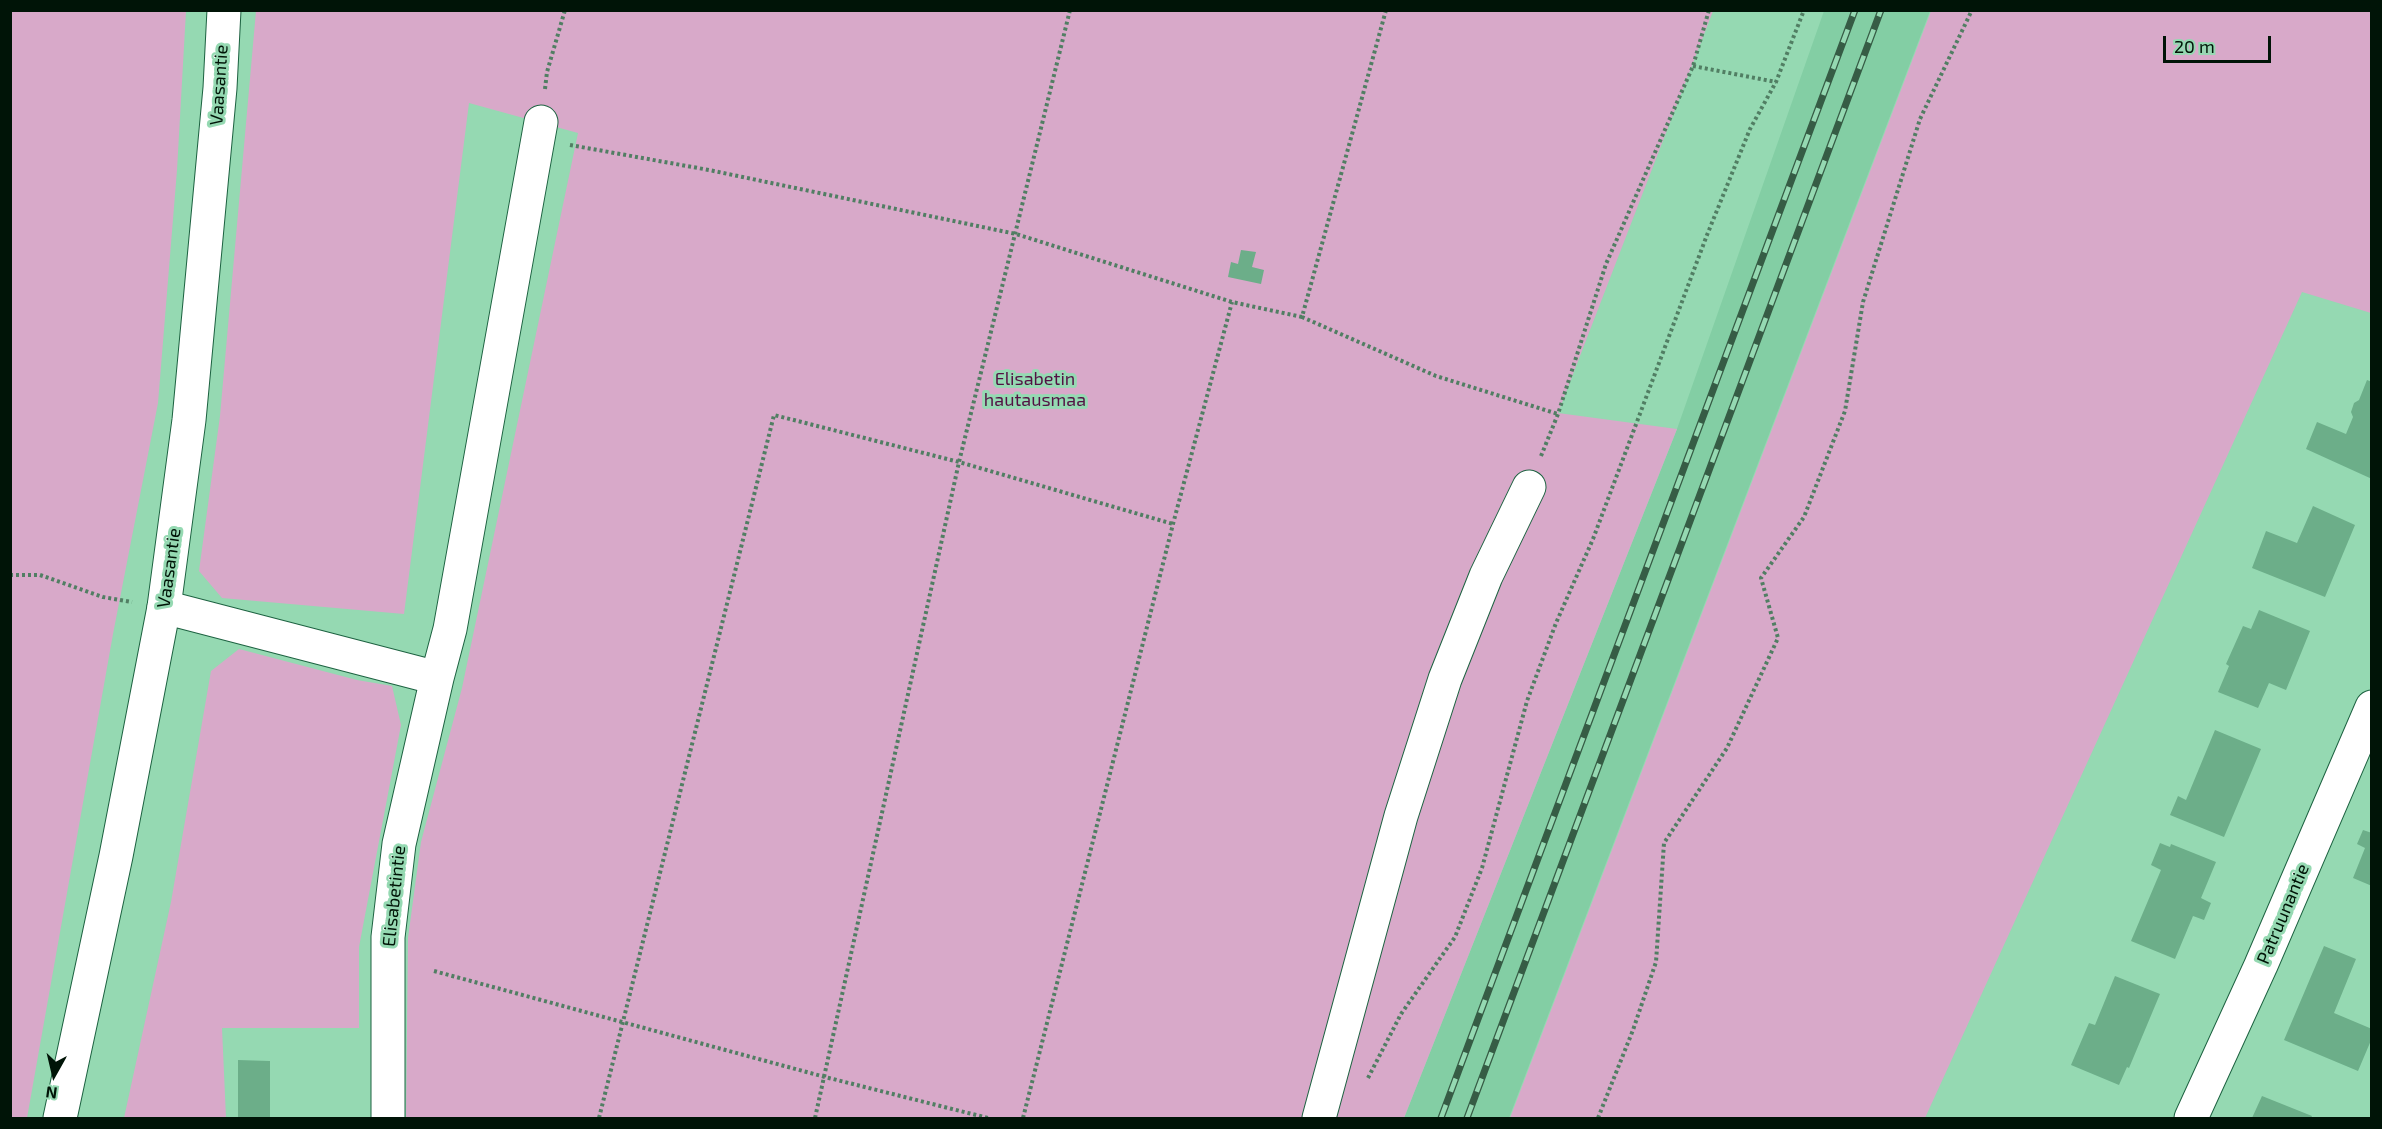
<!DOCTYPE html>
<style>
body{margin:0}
#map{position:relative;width:2382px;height:1129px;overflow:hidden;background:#95d9b2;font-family:"Exo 2",sans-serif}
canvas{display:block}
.frame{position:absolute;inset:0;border:12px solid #001407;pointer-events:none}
.north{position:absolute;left:24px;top:1045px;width:60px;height:60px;-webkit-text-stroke:4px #95d9b2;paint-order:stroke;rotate:188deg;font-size:16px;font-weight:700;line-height:24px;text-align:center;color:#001407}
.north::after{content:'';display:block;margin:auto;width:21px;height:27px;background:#001407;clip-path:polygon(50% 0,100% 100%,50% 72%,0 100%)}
.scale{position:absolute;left:2163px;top:36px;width:108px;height:27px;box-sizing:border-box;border:3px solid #001407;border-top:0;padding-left:8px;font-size:18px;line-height:21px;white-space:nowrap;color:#001407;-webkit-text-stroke:4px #95d9b2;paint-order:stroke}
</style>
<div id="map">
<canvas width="2382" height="1129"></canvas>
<div class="frame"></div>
<div class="north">N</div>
<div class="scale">20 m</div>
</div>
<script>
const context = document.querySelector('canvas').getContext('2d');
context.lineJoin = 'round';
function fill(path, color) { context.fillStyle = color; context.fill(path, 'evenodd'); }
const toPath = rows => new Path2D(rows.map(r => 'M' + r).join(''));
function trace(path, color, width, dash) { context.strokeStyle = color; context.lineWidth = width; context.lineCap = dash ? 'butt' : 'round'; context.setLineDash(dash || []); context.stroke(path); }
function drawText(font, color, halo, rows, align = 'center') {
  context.font = font + ' "Exo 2",sans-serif'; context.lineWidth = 6; context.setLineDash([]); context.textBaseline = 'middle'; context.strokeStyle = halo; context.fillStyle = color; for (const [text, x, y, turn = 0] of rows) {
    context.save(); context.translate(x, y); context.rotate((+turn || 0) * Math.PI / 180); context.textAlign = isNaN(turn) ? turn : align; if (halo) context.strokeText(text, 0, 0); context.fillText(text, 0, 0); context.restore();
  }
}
const built = toPath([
 [1824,11,1930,11,1509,1118,1404,1118,1677,429]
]);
const green = toPath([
 [10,11,186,11,177,170,158,403,113,634,27,1118,10,1118],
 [256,11,1713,11,1558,413,1677,429,1404,1118,406,1118,408,938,421,842,462,688,578,133,469,103,404,614,222,598,199,571,220,416],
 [1931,11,2371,11,2371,313,2302,292,1925,1118,1510,1118],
 [239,649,357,680,392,686,401,725,359,947,359,1028,222,1028,226,1118,124,1118,171,902,211,671]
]);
const building = toPath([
 [1241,250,1256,252,1252,267,1264,270,1261,284,1228,277,1231,262,1238,264],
 [2367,380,2372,382,2372,479,2306,449,2317,422,2346,434,2353,417,2351,412,2354,403,2359,400],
 [2313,506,2355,525,2325,597,2252,568,2266,531,2297,543],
 [2259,610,2310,631,2286,690,2269,683,2258,708,2218,692,2229,666,2226,664,2243,626,2251,629],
 [2215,730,2261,749,2224,837,2170,815,2178,796,2186,800],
 [2363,830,2372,833,2372,886,2353,878,2365,848,2357,844],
 [2160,843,2170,847,2171,844,2216,862,2201,898,2211,903,2204,920,2193,916,2175,959,2131,941,2161,870,2151,865],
 [2324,946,2356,959,2334,1013,2372,1029,2372,1038,2358,1071,2284,1040],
 [2115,976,2160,994,2129,1068,2127,1067,2119,1085,2071,1065,2089,1023,2095,1025],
 [238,1060,270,1061,270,1118,238,1118],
 [2262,1096,2312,1116,2311,1118,2252,1118]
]);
const path = toPath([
 [1386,10,1302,317,1436,376,1558,414],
 [1693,66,1776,82],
 [545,89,547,72,565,10],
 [570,145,709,170,1016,234,1232,302,1302,317],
 [1541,456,1558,414,1606,264,1693,66,1709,10],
 [10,575,40,575,103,597,132,602],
 [434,971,825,1077,988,1118],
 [1368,1078,1401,1014,1455,937,1482,868,1527,701,1556,623,1593,539,1707,235,1750,129,1776,82,1804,10],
 [599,1118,774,415,959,462,1173,524],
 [815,1118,959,462,1070,10],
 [1023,1118,1173,524,1232,302],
 [1598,1118,1633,1030,1656,962,1664,843,1727,748,1778,638,1761,578,1804,517,1845,411,1863,302,1920,119,1972,10]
]);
const minor = toPath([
 [164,607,437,678],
 [388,1118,388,937,399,844,437,678,450,629,541,122],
 [1319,1118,1401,816,1445,679,1486,576,1529,487],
 [2191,1118,2261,965,2372,707]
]);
const highway = toPath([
 [60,1118,116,856,164,607,189,420,220,88,224,10]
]);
const rail = toPath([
 [1441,1118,1855,10],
 [1467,1118,1881,10]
]);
const streetNames = [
 ["Vaasantie",219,85,-86],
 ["Vaasantie",169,568,-82],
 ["Elisabetintie",394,896,-84],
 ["Patruunantie",2283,914,-67]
];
const parkNames = [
 ["Elisabetin",1035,379],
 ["hautausmaa",1035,400]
];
fill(built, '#83cea4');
fill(green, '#d8a9c9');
fill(building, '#6cae89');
trace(minor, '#1d6241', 35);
trace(highway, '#1d6241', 35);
trace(path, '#517e63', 4, [3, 3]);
trace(minor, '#fff', 33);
trace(highway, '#fff', 33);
trace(rail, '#365c45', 7);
trace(rail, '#95d9b2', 4.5, [14]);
drawText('18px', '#001407', '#95d9b2', streetNames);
drawText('18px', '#531144', '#95d9b2', parkNames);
</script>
